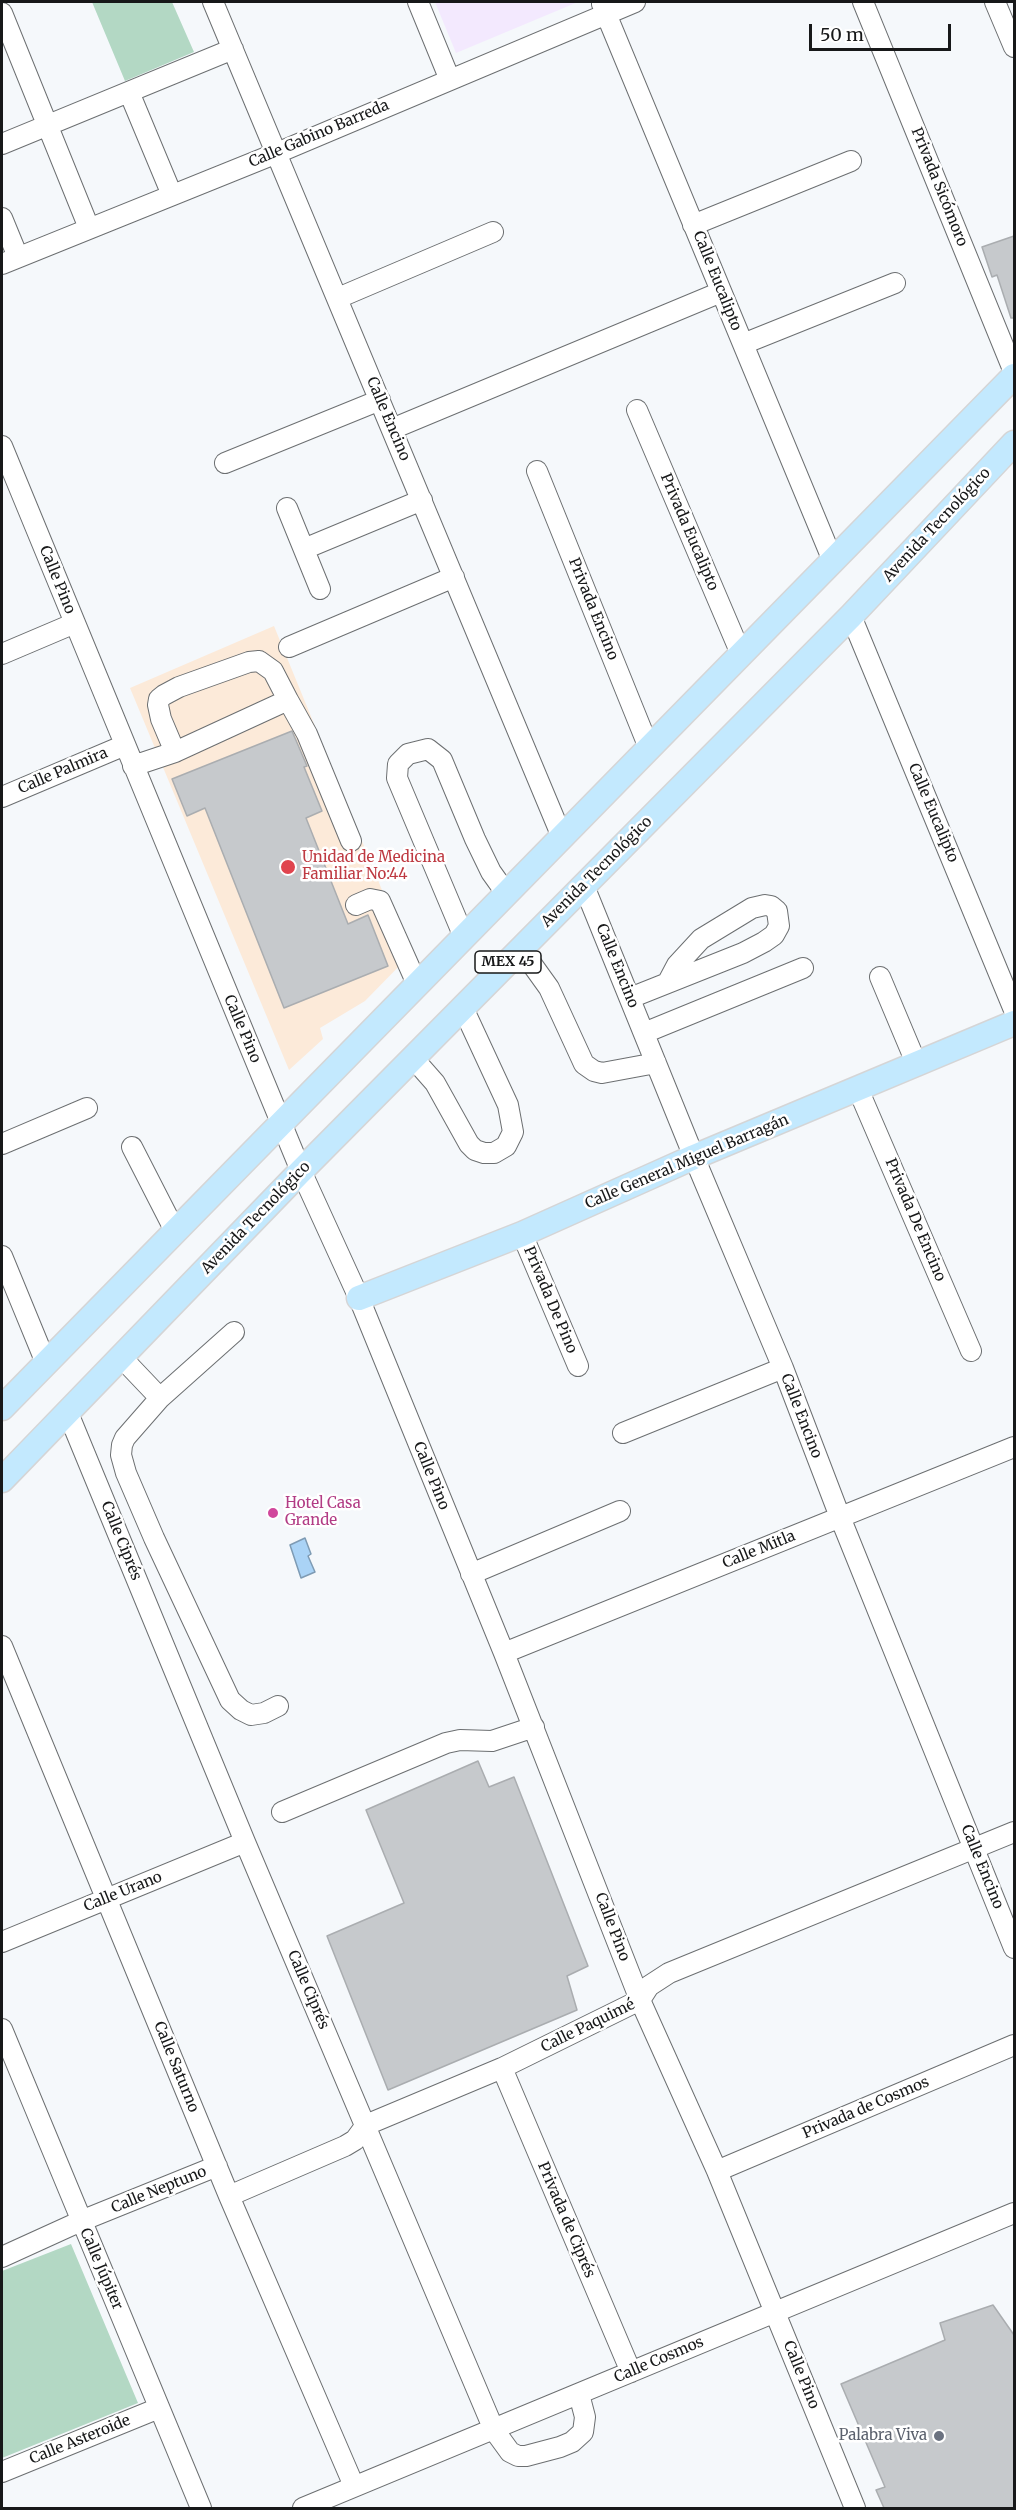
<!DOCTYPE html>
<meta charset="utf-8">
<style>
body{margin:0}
#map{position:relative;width:1016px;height:2510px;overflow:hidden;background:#f5f8fb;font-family:Merriweather,serif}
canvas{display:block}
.frame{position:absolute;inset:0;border:3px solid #171819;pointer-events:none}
.scale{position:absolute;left:809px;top:24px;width:142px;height:27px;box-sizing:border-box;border:3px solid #171819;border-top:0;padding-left:8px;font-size:18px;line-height:21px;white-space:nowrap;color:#171819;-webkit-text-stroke:4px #fff;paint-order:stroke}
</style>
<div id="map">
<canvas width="1016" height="2510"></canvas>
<div class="frame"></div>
<div class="scale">50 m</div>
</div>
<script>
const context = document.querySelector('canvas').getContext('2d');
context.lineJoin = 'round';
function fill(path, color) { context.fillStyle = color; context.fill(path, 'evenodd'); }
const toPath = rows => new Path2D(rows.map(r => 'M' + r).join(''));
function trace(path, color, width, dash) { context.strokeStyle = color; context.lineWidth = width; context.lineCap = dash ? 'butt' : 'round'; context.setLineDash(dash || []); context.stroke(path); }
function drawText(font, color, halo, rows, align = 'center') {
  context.font = font + ' Merriweather,serif'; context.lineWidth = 5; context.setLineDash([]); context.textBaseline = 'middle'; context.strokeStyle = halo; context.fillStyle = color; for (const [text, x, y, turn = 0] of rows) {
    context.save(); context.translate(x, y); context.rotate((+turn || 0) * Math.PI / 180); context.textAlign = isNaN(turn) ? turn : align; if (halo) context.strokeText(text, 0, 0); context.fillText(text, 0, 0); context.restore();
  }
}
const education = toPath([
 [435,2,578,2,456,53]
]);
const medical = toPath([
 [274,626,409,956,365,1001,320,1028,323,1039,289,1070,130,688]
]);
const green = toPath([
 [92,2,172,2,194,52,125,81],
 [71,2244,138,2403,2,2458,2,2271]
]);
const water = toPath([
 [305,1538,311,1554,308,1556,315,1572,301,1578,290,1545,305,1538]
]);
const building = toPath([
 [1014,236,1014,318,1011,318,997,275,992,277,982,247,1014,236],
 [292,731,307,766,304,767,322,811,306,818,348,924,368,915,388,966,284,1008,205,808,187,816,172,779,292,731],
 [478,1761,489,1787,514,1777,588,1966,567,1976,577,2010,388,2090,327,1936,404,1903,366,1810,478,1761],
 [993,2305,1014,2335,1014,2508,884,2508,876,2490,885,2487,841,2384,945,2340,940,2323,993,2305]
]);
const minor = toPath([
 [213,2,562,837],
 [418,2,450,80],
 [863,2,1014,372],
 [995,2,1014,47],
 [602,4,833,561],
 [2,13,89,228],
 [129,92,172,195],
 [2,144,233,49],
 [2,218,18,257],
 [693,225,851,161],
 [2,264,277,153,635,2],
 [338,298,493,232],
 [743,344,895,283],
 [637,410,741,654],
 [392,429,721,292],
 [2,446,301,1171,359,1298,504,1653,640,2000,717,2171,855,2508],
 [225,463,380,400],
 [537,471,649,748],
 [287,508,320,589],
 [304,549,422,500],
 [851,616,1014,1010],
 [289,647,454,577],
 [2,654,75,623],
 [259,661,273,671,288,700,175,752,161,719,158,705,159,699,164,695,179,687,249,662,259,661],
 [288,700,307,734,351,841],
 [133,766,175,752],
 [2,797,125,745],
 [584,886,694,1157,783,1368,840,1517,1014,1948],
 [356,905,370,899,380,901,417,984],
 [464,937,397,778,398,764,408,754,428,749,442,760,475,839,491,872,506,893],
 [521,949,549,988,584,1064,594,1071,602,1073,656,1063],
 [880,977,917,1065],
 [630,998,743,953,764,942,774,935,779,926,777,911,771,906,765,905,752,908,701,939,677,965,668,982],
 [644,1033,803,968],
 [413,1058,435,1083,469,1144,475,1150,484,1153,494,1153,506,1146,513,1132,508,1105,463,1008],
 [858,1089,971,1351],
 [2,1144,87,1108],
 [132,1147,175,1231],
 [522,1234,578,1366],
 [2,1256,46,1363],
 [122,1358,160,1398,125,1438,122,1445,121,1455,126,1473,154,1538,230,1700,241,1710,251,1715,264,1713,278,1706],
 [160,1398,234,1332],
 [68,1413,245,1842,494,2430,510,2452,518,2456,526,2456,560,2447,572,2442,583,2432,585,2417,579,2394],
 [623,1433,783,1368],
 [471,1574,620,1511],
 [2,1646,229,2196,354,2486],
 [504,1653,1014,1447],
 [282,1812,446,1743,460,1740,492,1741,534,1727],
 [2,1942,245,1842],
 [2,2029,201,2508],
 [502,2068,631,2372],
 [717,2171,1014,2045],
 [229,2196,345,2146,355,2140,366,2125,502,2068,640,2000,649,1986,669,1973,1014,1832],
 [2,2257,81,2221,217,2166],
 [2,2472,159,2408],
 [303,2508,1014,2213]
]);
const major = toPath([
 [359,1298,522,1234,694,1157,1014,1023],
 [2,1408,1014,376],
 [2,1480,301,1171,851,616,1014,443]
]);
const markers = [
 [288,867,8,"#e0444e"],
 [273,1513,6,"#d1479c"],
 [939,2436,6,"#6b7280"]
];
const shields = [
 [508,962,66]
];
const shieldNames = [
 ["MEX 45",508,962]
];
const streetNames = [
 ["Calle Gabino Barreda",319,134,-23],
 ["Privada Sicómoro",939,187,68],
 ["Calle Eucalipto",717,281,68],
 ["Calle Encino",388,419,67],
 ["Avenida Tecnológico",937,525,-47],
 ["Privada Eucalipto",689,532,67],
 ["Calle Pino",57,580,68],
 ["Privada Encino",593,609,68],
 ["Calle Palmira",63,771,-23],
 ["Calle Eucalipto",933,813,67],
 ["Avenida Tecnológico",597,872,-45],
 ["Calle Encino",617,966,68],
 ["Calle Pino",242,1029,67],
 ["Calle General Miguel Barragán",687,1162,-23],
 ["Avenida Tecnológico",256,1218,-46],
 ["Privada De Encino",915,1220,67],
 ["Privada De Pino",550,1300,67],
 ["Calle Encino",801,1416,69],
 ["Calle Pino",431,1476,68],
 ["Calle Ciprés",121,1541,68],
 ["Calle Mitla",759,1550,-22],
 ["Calle Encino",982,1867,68],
 ["Calle Urano",123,1892,-22],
 ["Calle Pino",612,1927,69],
 ["Calle Ciprés",308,1990,67],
 ["Calle Paquimé",588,2026,-26],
 ["Calle Saturno",176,2067,68],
 ["Privada de Cosmos",866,2108,-23],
 ["Calle Neptuno",159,2190,-22],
 ["Privada de Ciprés",566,2220,67],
 ["Calle Júpiter",101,2269,67],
 ["Calle Cosmos",659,2360,-23],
 ["Calle Pino",801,2375,68],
 ["Calle Asteroide",80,2440,-22]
];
const healthNames = [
 ["Unidad de Medicina",302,858],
 ["Familiar No:44",302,875]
];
const hotelNames = [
 ["Hotel Casa",285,1504],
 ["Grande",285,1521]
];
const worshipNames = [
 ["Palabra Viva",927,2436]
];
fill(education, '#f3e9fe');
fill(medical, '#fcead9');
fill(green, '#b3d8c4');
fill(water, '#aad3f6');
trace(water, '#7e9bb4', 1.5);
fill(building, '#c6c9cc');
trace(building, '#aaadb0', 1.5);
trace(minor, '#6c6f71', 22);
trace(major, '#d5d5d6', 27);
trace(minor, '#fff', 20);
trace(major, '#c3e9fe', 24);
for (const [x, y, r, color] of markers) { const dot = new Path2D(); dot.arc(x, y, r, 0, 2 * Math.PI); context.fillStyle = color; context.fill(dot); trace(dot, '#fff', 2); }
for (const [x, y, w] of shields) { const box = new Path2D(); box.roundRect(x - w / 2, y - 11, w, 22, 4.5); context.fillStyle = '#fff'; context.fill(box); trace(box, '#171819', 1.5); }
drawText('bold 14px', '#171819', null, shieldNames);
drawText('15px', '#171819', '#fff', streetNames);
drawText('15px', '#be3a42', '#fff', healthNames, 'left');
drawText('15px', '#b23c85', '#fff', hotelNames, 'left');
drawText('15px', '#5b616d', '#fff', worshipNames, 'right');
</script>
